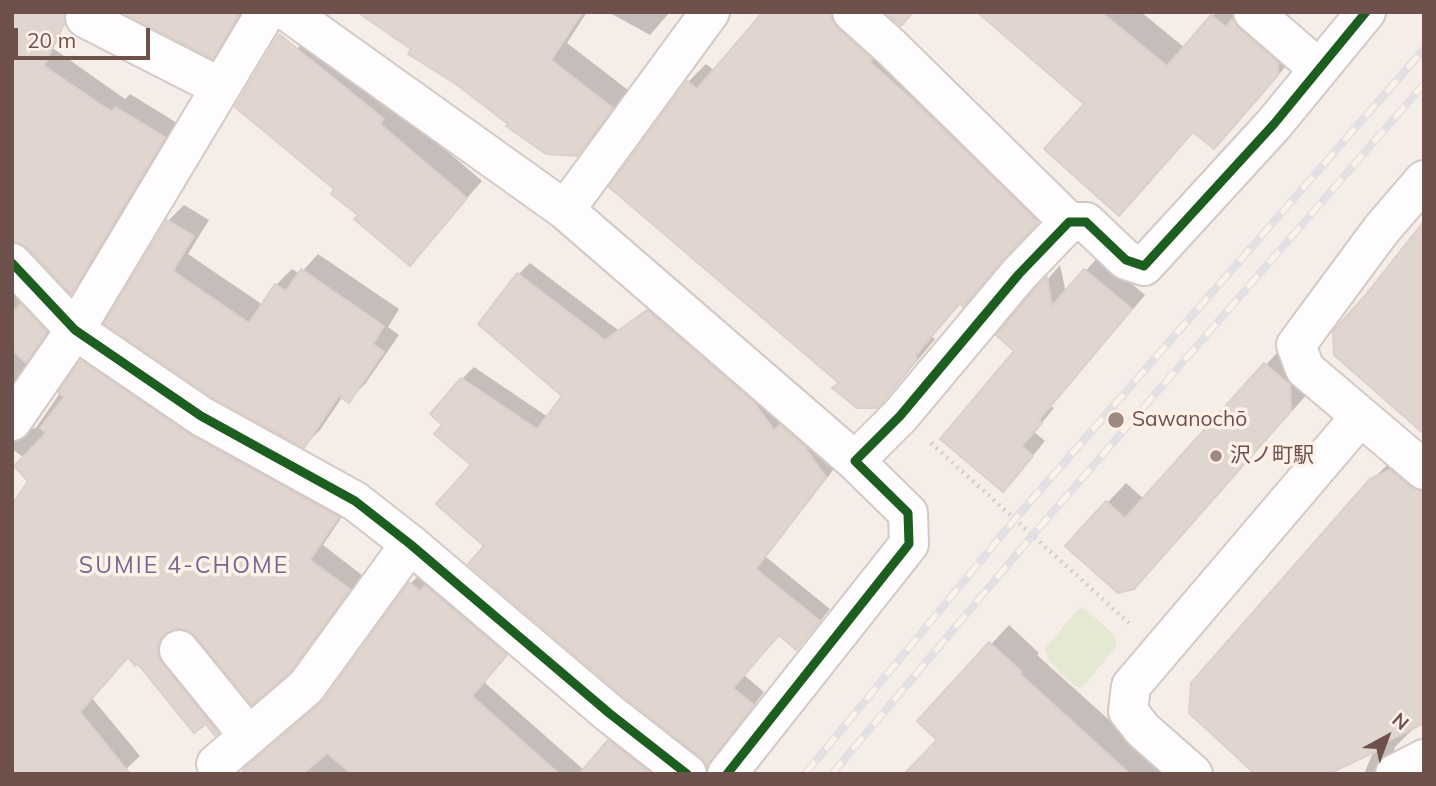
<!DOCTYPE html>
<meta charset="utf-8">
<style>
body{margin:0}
#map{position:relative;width:1436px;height:786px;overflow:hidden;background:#f5ede8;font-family:Mulish,sans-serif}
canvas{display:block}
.frame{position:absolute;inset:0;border:14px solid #6f514b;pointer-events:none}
.north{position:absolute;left:1352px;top:702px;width:70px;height:70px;-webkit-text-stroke:5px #fdf1e8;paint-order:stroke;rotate:41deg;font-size:19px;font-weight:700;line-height:28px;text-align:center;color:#6f514b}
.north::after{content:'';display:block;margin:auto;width:24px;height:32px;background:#6f514b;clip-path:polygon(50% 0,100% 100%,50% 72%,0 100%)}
.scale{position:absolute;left:14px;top:28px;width:136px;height:32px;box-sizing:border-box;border:4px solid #6f514b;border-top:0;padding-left:9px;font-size:21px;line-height:24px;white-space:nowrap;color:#6f514b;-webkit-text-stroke:5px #fdf1e8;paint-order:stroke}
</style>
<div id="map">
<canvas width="1436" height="786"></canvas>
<div class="frame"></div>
<div class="north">N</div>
<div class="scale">20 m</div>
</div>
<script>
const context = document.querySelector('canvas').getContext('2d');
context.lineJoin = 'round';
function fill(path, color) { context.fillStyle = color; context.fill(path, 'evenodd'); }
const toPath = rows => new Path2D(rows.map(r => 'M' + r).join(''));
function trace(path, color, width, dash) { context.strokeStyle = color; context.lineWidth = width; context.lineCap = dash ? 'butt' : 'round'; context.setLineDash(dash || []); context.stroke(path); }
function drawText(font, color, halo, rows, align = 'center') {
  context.font = font + ' Mulish,"Noto Sans JP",sans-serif'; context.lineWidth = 7; context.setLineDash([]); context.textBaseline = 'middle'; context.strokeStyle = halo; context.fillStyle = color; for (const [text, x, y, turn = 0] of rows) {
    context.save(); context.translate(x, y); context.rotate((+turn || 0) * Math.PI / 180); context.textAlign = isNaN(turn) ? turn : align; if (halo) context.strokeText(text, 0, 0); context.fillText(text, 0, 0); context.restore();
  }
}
const green = toPath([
 [1080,607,1086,610,1107,628,1116,639,1116,647,1082,688,1075,686,1061,674,1048,659,1045,648]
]);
const shadow = toPath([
 [126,12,243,12,222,46,212,56],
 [360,12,587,12,567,43,628,90,594,137,577,154,510,124,414,49],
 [608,12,670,12,650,35],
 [765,12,858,12,1054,204,1021,239,981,286,963,304,961,302,932,337,935,339,896,387,877,406,688,82,706,64,715,71],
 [980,12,1141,12,1185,48,1216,12,1259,12,1296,55,1214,147,1194,130,1087,104],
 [12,24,57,51,125,99,130,94,177,123,84,278,71,291,29,247],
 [313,32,393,105,482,181,410,263,337,189,297,49],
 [184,205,209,220,188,254,263,305,276,285,292,269,300,274,318,254,399,309,388,327,399,335,365,384,349,400,343,396,320,430,304,446,107,323,168,221],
 [1099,256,1145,295,1051,406,1054,408,1034,432,1045,441,1016,476,1017,351,999,335,1060,265,1066,293],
 [530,263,618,330,660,300,837,465,766,557,830,609,808,636,780,634,744,675,764,692,719,752,708,763,487,546,474,464,444,425,462,379,474,367,548,417,565,395,519,274],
 [12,268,59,318,12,386],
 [1284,345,1310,391,1153,567,1107,503,1126,483,1144,499],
 [95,348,351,503,323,545,362,575,303,656,289,671,197,635,188,628,172,628,170,638,231,718,215,733,206,722,129,655,92,698,140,756,121,774,12,774,31,481,24,458,12,449,12,425,24,430,36,428,82,361],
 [1394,458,1424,460,1424,722,1416,726,1395,747,1394,751,1397,763,1412,774,1364,774,1374,750,1372,480],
 [424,570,519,641,484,682,584,770,622,728,682,774,248,774,259,757,329,696,410,584],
 [1009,625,1039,653,1037,655,1169,774,907,774,940,740,920,721]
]);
const building = toPath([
 [12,12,65,12,64,24,44,66,112,112,115,107,165,137,71,294,28,248,12,241,12,12],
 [122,12,240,12,213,59,122,12],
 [357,12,583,12,551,60,613,108,577,156,546,154,506,126,508,124,456,84,408,54,411,49,357,12],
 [763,12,831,12,831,19,837,28,872,59,870,62,916,103,1036,220,1037,224,1002,260,963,307,960,303,915,356,917,359,878,408,857,408,832,388,839,383,609,187,687,81,697,89,763,12],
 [885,12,913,12,901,26,885,12],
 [977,12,1101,12,1167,66,1211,15,1226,27,1232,19,1239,29,1278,62,1278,75,1214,149,1193,132,1119,216,1044,149,1084,104,977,12],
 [279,34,384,119,380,124,467,198,410,266,354,219,358,215,331,194,334,189,235,107,279,34],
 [167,220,194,236,173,271,249,323,275,284,286,291,301,269,384,326,373,344,384,352,349,403,339,396,304,448,212,397,104,324,167,220],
 [1424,221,1424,434,1334,355,1333,331,1364,297,1424,221],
 [1084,269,1132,309,1039,420,1042,423,1022,446,1033,456,1003,492,940,439,1014,351,996,335,1035,289,1047,277,1052,306,1084,269],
 [517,273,605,340,647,310,753,401,774,430,780,425,804,446,826,477,756,569,820,621,796,650,779,635,733,688,754,705,707,766,700,757,623,696,468,564,484,546,436,504,471,465,434,434,442,425,430,414,461,378,537,429,562,396,478,324,517,273],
 [21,304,47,332,26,363,12,350,12,313,21,304],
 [81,360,190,435,339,517,310,560,350,589,290,672,252,705,195,636,187,630,176,628,165,634,158,643,157,653,162,663,218,733,215,736,206,724,194,733,138,664,135,666,128,657,80,712,130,774,12,774,12,505,28,481,14,466,46,433,40,428,64,397,58,392,81,360],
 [1264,363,1290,385,1291,411,1134,589,1118,593,1065,546,1106,501,1125,518,1264,363],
 [1390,470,1410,487,1424,491,1424,723,1386,742,1379,750,1328,774,1255,774,1189,713,1191,683,1370,479,1390,470],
 [409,582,420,591,425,586,507,655,472,696,559,774,352,774,327,753,303,774,246,774,243,770,324,700,409,582],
 [989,642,1022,672,1020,674,1130,774,904,774,937,740,917,721,989,642],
 [608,740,651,774,579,774,608,740]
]);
const path = toPath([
 [931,443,1129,623]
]);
const minor = toPath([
 [288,12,565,210,855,461],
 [852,12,891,47,1069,222],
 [1253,12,1319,69],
 [85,18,220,87],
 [1424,180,1381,230,1296,345,1305,369,1424,470],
 [565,210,710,12],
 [12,263,75,330,201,416,355,501,410,544,609,713,687,774],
 [12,421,75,330,266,12],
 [179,650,249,736],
 [216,764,306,687,410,544],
 [727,774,909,544,908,513,855,461,900,416,1019,274,1069,222,1086,222,1126,260,1144,266,1274,124,1366,12],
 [1193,774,1143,730,1128,711,1131,686,1360,417],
 [1395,774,1424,759]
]);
const rail = toPath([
 [805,774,1015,519,1424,49],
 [832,774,1032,536,1424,84]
]);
const cycleway = toPath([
 [12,263,75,330,201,416,355,501,410,544,609,713,687,774],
 [727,774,909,544,908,513,855,461,900,416,1019,274,1069,222,1086,222,1126,260,1144,266,1274,124,1366,12]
]);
const markers = [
 [1116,420,9,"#9e8882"],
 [1216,456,7,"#9e8882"]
];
const poiNames = [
 ["Sawanochō",1132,420],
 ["沢ノ町駅",1230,456]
];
const neighbourhoodNames = [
 ["SUMIE 4-CHOME",184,566]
];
fill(green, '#e5e9d4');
fill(shadow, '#0003');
fill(building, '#e1d5d0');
trace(building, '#ddcfcb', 2);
trace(minor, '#d3c9c5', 42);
trace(path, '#d5ccca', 4.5, [2, 5]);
trace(minor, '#fefcfc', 38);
trace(rail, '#e3e0e4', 8);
trace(rail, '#fdf1e8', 5, [16]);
trace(cycleway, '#1b5e20', 9);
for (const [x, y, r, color] of markers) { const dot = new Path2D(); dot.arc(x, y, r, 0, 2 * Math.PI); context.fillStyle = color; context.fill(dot); trace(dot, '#fdf1e8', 2.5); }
drawText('21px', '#6f514b', '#fdf1e8', poiNames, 'left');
context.letterSpacing = '2px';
drawText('23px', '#7b6792', '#fdf1e8', neighbourhoodNames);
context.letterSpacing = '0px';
</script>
